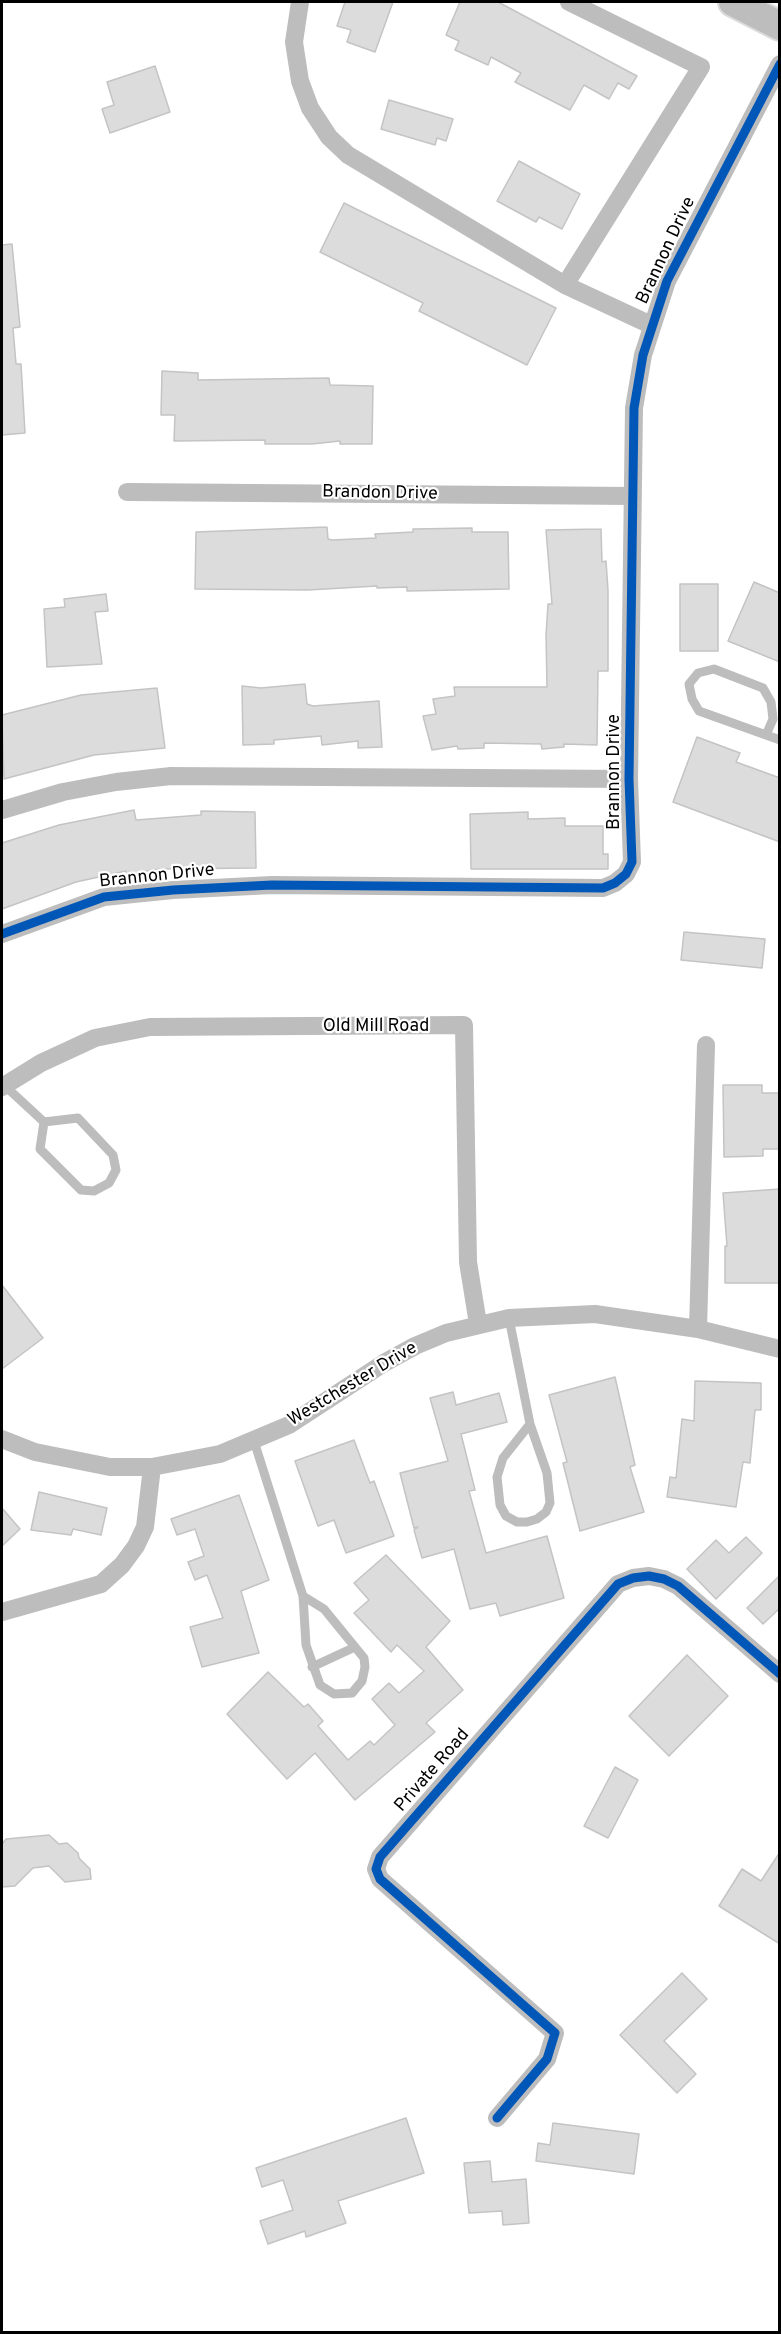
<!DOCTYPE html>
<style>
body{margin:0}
#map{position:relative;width:781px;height:2334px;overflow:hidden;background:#fff;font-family:Overpass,sans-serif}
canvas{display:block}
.frame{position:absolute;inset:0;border:3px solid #000;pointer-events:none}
</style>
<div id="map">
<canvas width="781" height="2334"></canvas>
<div class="frame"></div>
</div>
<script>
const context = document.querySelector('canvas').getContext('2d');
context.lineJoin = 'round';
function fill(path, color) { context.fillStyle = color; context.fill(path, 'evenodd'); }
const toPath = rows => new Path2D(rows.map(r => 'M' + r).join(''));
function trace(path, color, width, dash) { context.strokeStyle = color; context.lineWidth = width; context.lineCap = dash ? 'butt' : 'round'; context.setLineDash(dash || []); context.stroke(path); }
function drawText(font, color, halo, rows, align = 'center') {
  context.font = font + ' Overpass,sans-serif'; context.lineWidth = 4.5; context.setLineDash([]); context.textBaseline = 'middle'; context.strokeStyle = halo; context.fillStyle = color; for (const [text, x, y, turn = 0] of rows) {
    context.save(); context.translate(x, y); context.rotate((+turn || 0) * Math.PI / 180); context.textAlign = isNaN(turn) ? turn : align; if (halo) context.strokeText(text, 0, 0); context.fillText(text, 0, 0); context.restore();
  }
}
const building = toPath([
 [345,2,393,2,375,52,347,42,351,30,337,26,345,2],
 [460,2,498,2,637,76,629,89,618,83,609,99,584,85,570,110,515,82,521,73,491,57,488,65,455,50,459,41,446,35,460,2],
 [155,66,170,112,110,133,102,109,114,105,107,82,155,66],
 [389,100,453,119,446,141,437,138,435,145,381,129,389,100],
 [519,161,580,194,562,229,539,217,536,222,497,201,519,161],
 [344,203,556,308,527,365,419,311,423,303,320,252,344,203],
 [12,244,20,327,13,328,16,364,21,364,25,433,2,435,2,245,12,244],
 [162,371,198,373,198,380,329,378,330,385,373,386,372,444,340,444,340,441,312,444,265,444,265,440,174,441,175,415,161,415,162,371],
 [327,527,328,539,332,540,376,538,375,534,413,532,413,529,472,528,472,532,508,532,509,589,407,591,407,587,377,588,377,586,308,590,195,589,196,532,327,527],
 [601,529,602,562,606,561,608,590,608,671,598,671,597,745,564,744,564,747,542,749,541,744,484,743,484,748,458,749,457,746,432,750,423,716,436,714,433,699,455,696,454,687,547,687,546,635,548,604,552,604,546,530,601,529],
 [754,582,780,593,780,662,728,641,754,582],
 [680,584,718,584,718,651,680,651,680,584],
 [106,594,108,611,95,612,102,664,47,667,44,609,65,607,64,599,106,594],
 [305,684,307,704,313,706,379,701,382,747,358,748,358,741,322,745,321,736,274,740,274,744,243,745,242,686,261,688,305,684],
 [157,688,165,748,94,755,4,779,2,715,81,695,157,688],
 [697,737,740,753,736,762,780,778,780,842,673,802,697,737],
 [134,810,136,820,201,815,201,811,255,812,256,868,160,869,127,874,126,871,76,882,2,909,2,843,59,825,134,810],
 [528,812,528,819,565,818,565,826,603,826,603,854,608,854,608,869,471,869,470,814,528,812],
 [684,932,765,939,762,968,681,960,684,932],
 [723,1085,762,1085,762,1093,780,1093,780,1149,763,1149,763,1156,724,1157,723,1085],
 [780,1189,780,1283,725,1283,725,1246,727,1246,723,1193,780,1189],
 [2,1285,43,1338,2,1369,2,1285],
 [615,1377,635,1465,630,1467,644,1512,580,1531,563,1463,567,1462,549,1395,615,1377],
 [695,1381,761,1383,761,1410,755,1410,750,1463,743,1462,736,1507,667,1497,670,1477,676,1478,682,1419,694,1421,695,1381],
 [453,1392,456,1405,499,1393,507,1422,461,1434,475,1490,469,1491,486,1553,547,1536,564,1598,500,1616,496,1603,470,1609,454,1549,422,1558,414,1530,418,1527,414,1528,400,1473,448,1461,430,1398,453,1392],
 [354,1440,370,1483,374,1481,394,1536,346,1553,334,1520,318,1526,295,1461,354,1440],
 [39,1492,107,1508,101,1535,73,1529,71,1535,31,1530,39,1492],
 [239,1495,269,1580,241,1591,259,1653,202,1667,190,1627,223,1618,207,1575,195,1580,188,1562,204,1556,195,1529,177,1535,171,1519,239,1495],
 [2,1508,20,1529,2,1546,2,1508],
 [746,1537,762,1553,716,1599,687,1569,716,1540,729,1553,746,1537],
 [386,1555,450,1621,426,1647,463,1690,426,1723,435,1732,355,1800,315,1753,287,1779,227,1714,268,1672,304,1707,308,1704,323,1721,318,1726,348,1760,370,1741,374,1745,395,1725,372,1699,389,1683,399,1693,424,1671,397,1645,391,1652,354,1613,369,1600,354,1583,386,1555],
 [780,1575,780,1608,763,1624,747,1608,780,1575],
 [687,1655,728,1696,669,1756,629,1716,687,1655],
 [615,1767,638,1780,608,1838,584,1826,615,1767],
 [49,1835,59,1844,67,1843,78,1853,79,1858,90,1869,91,1879,65,1882,49,1866,33,1868,15,1886,2,1887,2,1844,6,1839,49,1835],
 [780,1852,780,1944,719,1906,742,1869,761,1881,780,1852],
 [682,1973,707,1999,664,2041,696,2074,677,2093,620,2035,682,1973],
 [406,2118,424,2173,338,2201,346,2223,306,2237,305,2231,268,2244,260,2221,293,2210,283,2180,262,2187,256,2168,406,2118],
 [553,2123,639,2134,634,2174,536,2161,538,2143,550,2145,553,2123],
 [490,2161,492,2182,526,2179,529,2223,503,2225,502,2211,469,2213,464,2163,490,2161]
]);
const lane = toPath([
 [766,735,773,719,771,702,763,688,714,669,698,673,689,684,692,699,699,711,780,740],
 [4,1085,44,1122],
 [78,1118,113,1155,116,1170,109,1183,94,1191,81,1190,40,1149,44,1122,78,1118],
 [509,1318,530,1424,503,1458,497,1477,500,1505,506,1516,517,1522,527,1522,537,1519,546,1512,550,1503,547,1473,530,1424],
 [254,1441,303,1596,306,1645,320,1685,334,1694,352,1693,362,1681,365,1667,364,1658,355,1647],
 [303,1596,324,1609,355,1647,312,1667]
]);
const street = toPath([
 [300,2,294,42,300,81,310,108,329,137,348,155,565,285,701,67,569,2],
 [565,285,651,325],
 [127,492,633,496],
 [2,810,63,792,116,782,171,776,629,779],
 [2,934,104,897,173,890,272,885,603,888,615,883,626,874,632,862,629,779,634,408,643,355,667,281,780,64],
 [2,1087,41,1063,95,1038,150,1027,464,1025,468,1262,478,1324],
 [698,1329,706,1045],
 [2,1439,35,1452,110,1467,152,1467,220,1454,289,1425,384,1363,415,1346,446,1333,509,1318,595,1314,698,1329,780,1349],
 [2,1612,101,1584,122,1565,136,1546,145,1527,152,1467],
 [497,2118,547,2059,555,2033,380,1879,376,1869,380,1857,618,1584,633,1578,649,1576,664,1579,678,1586,780,1674]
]);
const primary = toPath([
 [733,2,780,26]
]);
const cycleway = toPath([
 [2,934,104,897,173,890,272,885,603,888,615,883,626,874,632,862,629,779,634,408,643,355,667,281,780,64],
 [497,2118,547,2059,555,2033,380,1879,376,1869,380,1857,618,1584,633,1578,649,1576,664,1579,678,1586,780,1674]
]);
const streetNames = [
 ["Brannon Drive",667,251,-65],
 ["Brandon Drive",380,494,1],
 ["Brannon Drive",615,772,-90],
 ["Brannon Drive",157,877,-6],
 ["Old Mill Road",376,1027],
 ["Westchester Drive",353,1385,-31],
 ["Private Road",433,1771,-49]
];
fill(building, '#dcdcdc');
trace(building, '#c4c4c4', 1.5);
trace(primary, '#dbdbdb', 32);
trace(lane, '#bdbdbd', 9);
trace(street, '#bdbdbd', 18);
trace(primary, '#bdbdbd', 28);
trace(cycleway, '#0057b8', 9);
drawText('18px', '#000', '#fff', streetNames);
</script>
